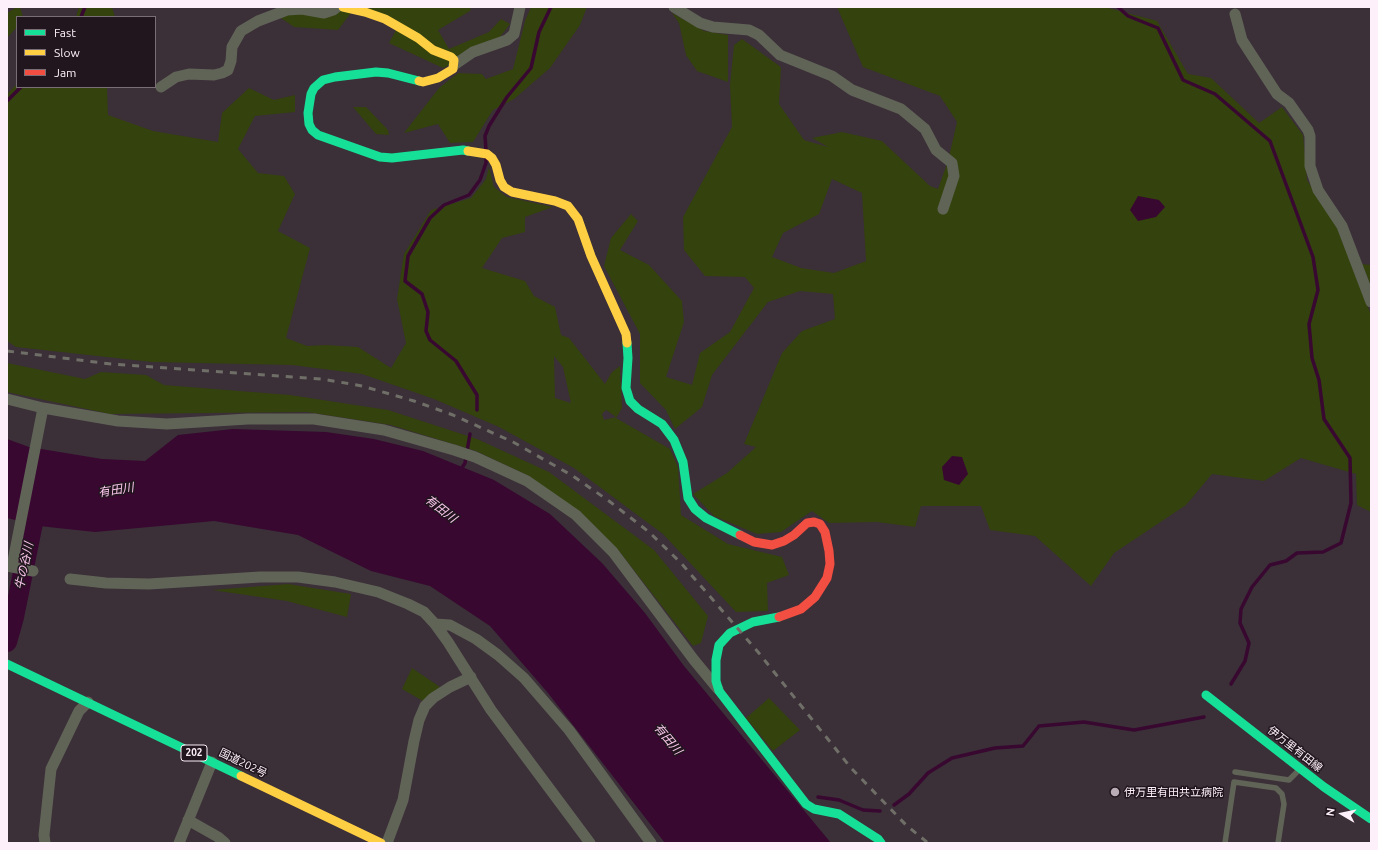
<!DOCTYPE html>
<meta charset="utf-8">
<style>
body{margin:0}
#map{position:relative;width:1378px;height:850px;overflow:hidden;background:#3b2f38;font-family:Ubuntu,sans-serif}
canvas{display:block}
.frame{position:absolute;inset:0;border:8px solid #fef0fa;pointer-events:none}
.legend{position:absolute;left:16px;top:16px;width:140px;height:72px;box-sizing:border-box;background:#21161e;border:1px solid #796d76;margin:0;padding:5px 7px;list-style:none;font-size:12px;color:#fef0fa}
.legend li{display:flex;align-items:center;gap:8px;height:20px}
.legend b{width:20px;border:1px solid #796d76}
.north{position:absolute;left:1322px;top:794px;width:40px;height:40px;-webkit-text-stroke:3px #21161e;paint-order:stroke;rotate:279deg;font-size:11px;font-weight:700;line-height:16px;text-align:center;color:#fef0fa}
.north::after{content:'';display:block;margin:auto;width:14px;height:18px;background:#fef0fa;clip-path:polygon(50% 0,100% 100%,50% 72%,0 100%)}
</style>
<div id="map">
<canvas width="1378" height="850"></canvas>
<div class="frame"></div>
<ul class="legend">
<li><b style="height:5px;background:#16e098"></b>Fast</li>
<li><b style="height:5px;background:#ffcf43"></b>Slow</li>
<li><b style="height:5px;background:#f24e42"></b>Jam</li>
</ul>
<div class="north">N</div>
</div>
<script>
const context = document.querySelector('canvas').getContext('2d');
context.lineJoin = 'round';
function fill(path, color) { context.fillStyle = color; context.fill(path, 'evenodd'); }
const toPath = rows => new Path2D(rows.map(r => 'M' + r).join(''));
function trace(path, color, width, dash) { context.strokeStyle = color; context.lineWidth = width; context.lineCap = dash ? 'butt' : 'round'; context.setLineDash(dash || []); context.stroke(path); }
function drawText(font, color, halo, rows, align = 'center') {
  context.font = font + ' Ubuntu,"Noto Sans JP",sans-serif'; context.lineWidth = 3; context.setLineDash([]); context.textBaseline = 'middle'; context.strokeStyle = halo; context.fillStyle = color; for (const [text, x, y, turn = 0] of rows) {
    context.save(); context.translate(x, y); context.rotate((+turn || 0) * Math.PI / 180); context.textAlign = isNaN(turn) ? turn : align; if (halo) context.strokeText(text, 0, 0); context.fillText(text, 0, 0); context.restore();
  }
}
const green = toPath([
 [17,7,20,7,23,17,17,17,17,27,7,38,7,13],
 [79,7,112,7,115,17,76,17],
 [292,7,352,7,351,13,338,30,294,27,281,18],
 [367,7,471,7,470,11,438,30,449,49,489,32,501,19,510,24,497,41,443,68,389,43,396,30],
 [531,7,587,7,580,25,550,68,514,99,493,110,473,142,450,143,438,124,404,133,439,88,458,73,482,74,486,79,513,69,525,21],
 [837,7,1105,7,1157,21,1188,74,1211,78,1259,123,1282,107,1303,135,1307,180,1337,227,1371,315,1371,512,1357,505,1356,474,1301,458,1264,481,1212,474,1186,505,1114,553,1091,586,1035,536,990,530,981,506,921,506,915,527,877,522,829,523,812,511,781,532,757,534,714,516,693,494,727,473,756,447,744,444,782,353,802,331,835,319,833,294,800,291,768,302,712,375,702,407,675,429,666,410,640,383,640,334,604,266,611,238,631,214,638,221,620,250,649,265,682,301,684,322,666,377,692,385,700,353,730,332,754,288,745,277,705,276,684,250,683,217,732,127,730,85,734,45,742,39,781,67,779,104,804,140,828,147,812,138,842,132,882,141,930,186,938,189,948,161,957,122,940,96,863,67],
 [832,179,862,193,866,261,834,273,801,268,772,257,783,233,819,214],
 [672,13,704,31,728,35,728,82,697,71,686,55,679,23],
 [17,84,17,87,107,87,108,115,153,131,218,142,222,113,249,88,274,100,295,95,295,112,255,116,238,149,258,173,284,176,295,194,278,231,310,248,286,338,307,346,326,345,358,347,391,368,406,343,397,299,404,254,431,210,471,198,486,179,489,167,494,187,507,197,553,207,525,217,525,232,502,238,482,268,525,281,534,296,555,307,561,335,569,338,605,384,612,372,620,366,622,408,616,418,670,449,678,467,681,515,728,544,782,557,789,575,767,583,768,611,736,612,663,534,574,468,499,427,434,399,362,374,292,365,152,362,16,347,7,341,7,94],
 [554,356,563,367,571,403,555,398],
 [606,410,616,417,604,420,602,414],
 [353,107,366,107,388,130,389,135,376,134],
 [1362,264,1371,265,1371,286],
 [7,363,85,379,101,372,146,375,164,385,290,395,388,410,477,439,549,472,654,550,708,616,701,643,693,646,619,551,529,476,476,451,391,425,307,412,110,414,7,392],
 [288,584,351,594,347,617,287,601,212,590],
 [412,668,440,687,423,701,402,689],
 [769,698,800,730,773,751,746,718]
]);
const water = toPath([
 [1138,196,1159,200,1165,207,1156,217,1138,221,1130,210],
 [233,429,326,432,374,439,423,451,494,480,550,514,602,563,645,613,684,666,831,843,665,843,548,693,490,626,430,586,371,571,298,535,214,521,95,532,39,526,7,518,7,439,29,447,102,459,145,461,178,435],
 [952,456,962,457,968,474,959,485,944,480,942,467]
]);
const stream = toPath([
 [1118,7,1128,16,1158,28,1183,80,1215,94,1270,141,1313,257,1318,290,1309,324,1312,358,1319,380,1324,419,1350,458,1351,503,1341,543,1323,552,1297,553,1286,561,1270,565,1252,587,1241,609,1240,623,1249,643,1245,661,1231,684],
 [81,17,85,7],
 [7,101,21,87],
 [486,150,485,136,489,126,507,97,531,68,539,32,551,7],
 [477,410,477,395,456,361,430,340,426,331,428,312,422,294,405,281,408,256,430,218,444,205,469,195,480,180,486,163,486,158],
 [460,471,465,463,470,434],
 [818,797,839,800,863,810,880,811],
 [894,805,909,794,928,773,952,758,995,748,1023,746,1039,726,1084,722,1134,730,1204,717]
]);
const river = toPath([
 [7,642,14,617,33,523,34,497]
]);
const lane = toPath([
 [1235,772,1289,780,1300,769],
 [1225,843,1234,782,1276,788,1282,794,1284,804,1278,843]
]);
const street = toPath([
 [674,7,700,23,713,27,749,30,759,35,780,55,832,76,852,90,901,109,925,129,936,150,952,163,954,176,943,209],
 [1235,14,1242,40,1277,94,1289,103,1308,130,1310,136,1310,166,1318,190,1342,226,1371,302],
 [454,65,473,52,507,40,514,34,520,7],
 [161,87,176,77,189,74,214,75,222,73,228,70,231,61,232,47,241,31,258,21,287,10,302,9,324,13,333,10,337,7],
 [7,399,43,408,118,421,167,424,248,419,314,419,384,430,454,450,475,457,527,481,576,515,613,552,694,660,718,689],
 [7,566,33,571],
 [12,566,43,408],
 [70,579,106,583,149,584,260,577,298,577,335,582,378,592,408,604,424,612,435,624,448,642,491,710,590,843],
 [435,624,450,625,476,639,498,655,524,678,569,730,651,843],
 [188,820,218,837,225,843],
 [45,843,44,835,51,769,79,711,88,702],
 [179,843,212,762],
 [387,843,403,800,414,741,419,720,425,706,433,698,450,687,471,677]
]);
const fast = toPath([
 [419,81,388,73,376,72,335,77,323,80,314,88,311,94,308,113,309,124,312,130,318,135,380,157,392,158,463,150,468,151],
 [627,343,628,358,626,388,630,401,638,409,662,424,674,440,683,462,688,498,695,509,706,518,740,535],
 [779,617,753,622,730,633,719,645,716,660,716,681,719,691,806,804,814,809,839,814,878,839,881,843],
 [7,664,241,776],
 [1206,695,1324,787,1371,819]
]);
const slow = toPath([
 [343,7,365,12,385,19,418,38,433,50,451,57,454,60,453,69,438,78,423,82,419,81],
 [468,151,487,154,492,158,496,165,500,180,504,187,512,192,555,201,568,206,578,219,591,256,626,334,627,343],
 [241,776,381,843]
]);
const jam = toPath([
 [740,535,754,542,772,545,784,541,794,535,807,523,814,522,820,524,825,532,829,551,830,564,827,578,815,597,801,609,779,617]
]);
const rail = toPath([
 [7,351,111,364,322,379,362,386,414,401,453,415,513,442,573,476,609,501,649,532,681,563,758,652,851,768,906,825,928,843]
]);
const markers = [
 [1115,792,5,"#baacb6"]
];
const shields = [
 [194,753,26]
];
const shieldNames = [
 ["202",194,753]
];
const streetNames = [
 ["伊万里有田線",1295,749,38],
 ["国道202号",243,763,26]
];
const poiNames = [
 ["伊万里有田共立病院",1124,792]
];
const waterNames = [
 ["有田川",116,490,-9],
 ["有田川",441,509,38],
 ["牛の谷川",24,566,-78],
 ["有田川",668,739,50]
];
fill(green, '#34420e');
fill(water, '#380830');
trace(stream, '#380830', 3.5);
trace(river, '#380830', 20);
trace(lane, '#606457', 5.5);
trace(street, '#606457', 11);
trace(fast, '#16e098', 9);
trace(slow, '#ffcf43', 9);
trace(jam, '#f24e42', 9);
trace(rail, '#6f6f68', 3, [7, 7]);
for (const [x, y, r, color] of markers) { const dot = new Path2D(); dot.arc(x, y, r, 0, 2 * Math.PI); context.fillStyle = color; context.fill(dot); trace(dot, '#21161e', 1.5); }
for (const [x, y, w] of shields) { const box = new Path2D(); box.roundRect(x - w / 2, y - 8, w, 16, 3); context.fillStyle = '#21161e'; context.fill(box); trace(box, '#fef0fa', 1); }
drawText('bold 10px', '#fef0fa', null, shieldNames);
drawText('11px', '#fef0fa', '#21161e', streetNames);
drawText('11px', '#fef0fa', '#21161e', poiNames, 'left');
drawText('italic 12px', '#fcc8ee', '#21161e', waterNames);
</script>
